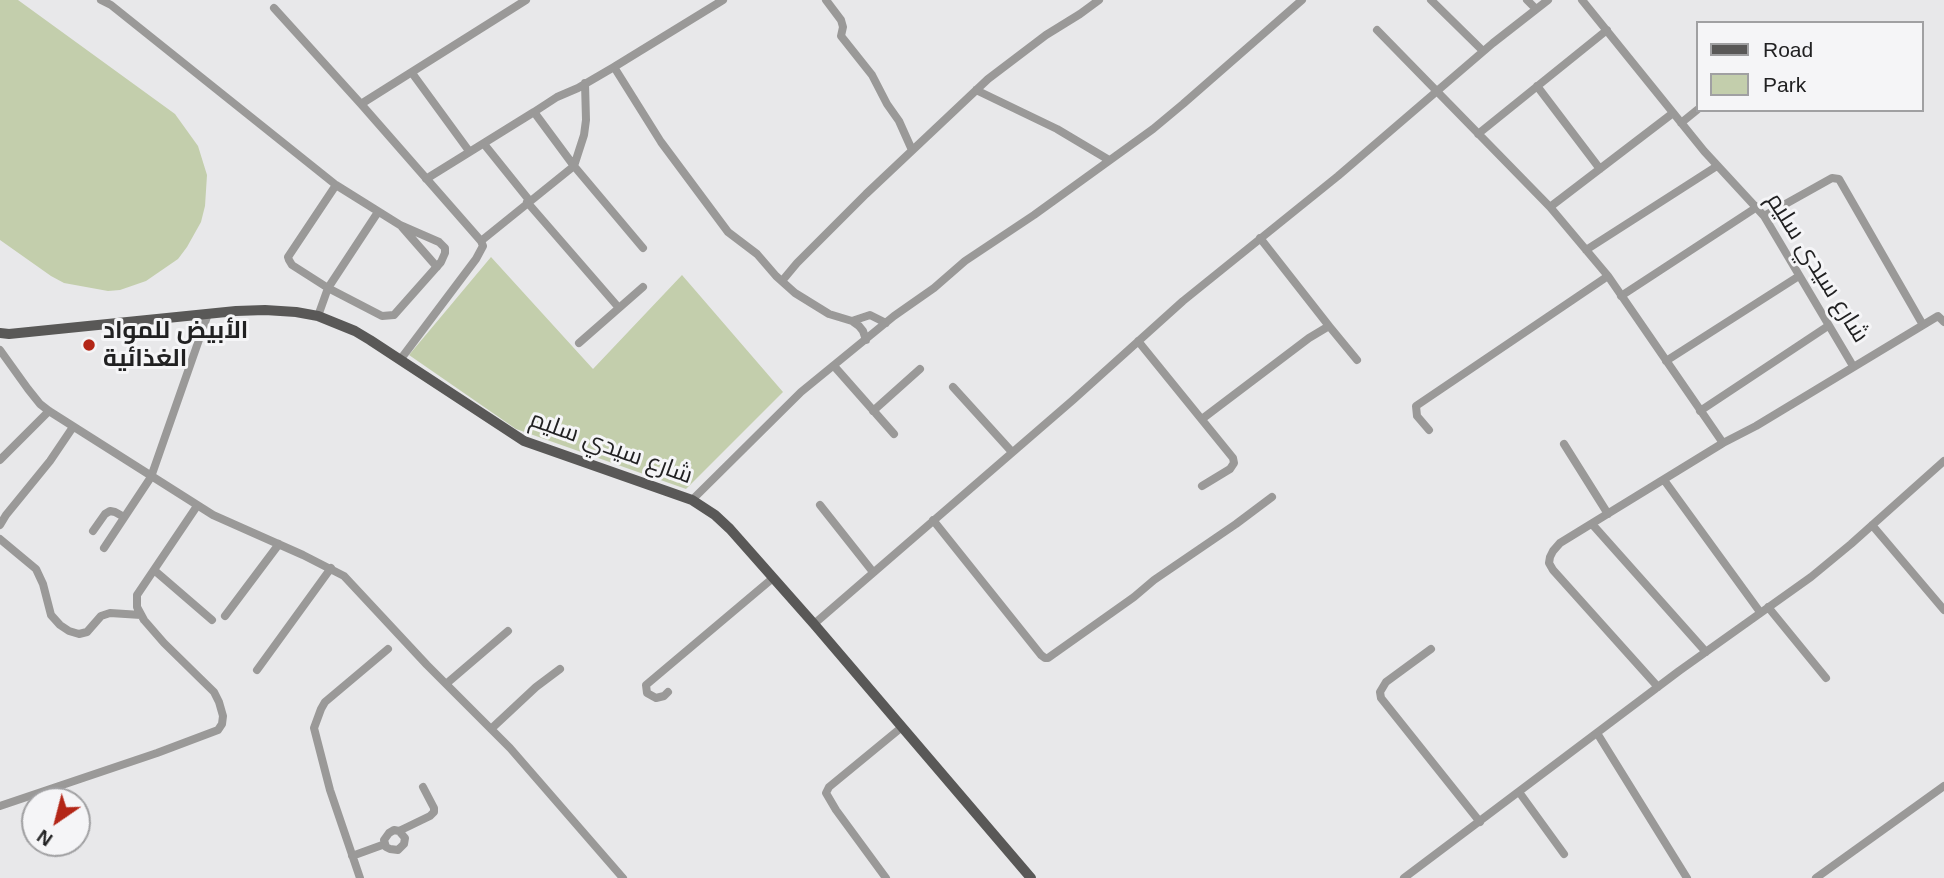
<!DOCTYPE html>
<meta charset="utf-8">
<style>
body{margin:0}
#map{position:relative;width:1944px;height:878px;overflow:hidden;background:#e8e8ea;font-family:Helvetica,sans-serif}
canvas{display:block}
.legend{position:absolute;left:1696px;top:21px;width:228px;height:91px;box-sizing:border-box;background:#f5f5f7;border:2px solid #a0a0a2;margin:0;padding:9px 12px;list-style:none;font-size:21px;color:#212122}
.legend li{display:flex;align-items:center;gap:14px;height:35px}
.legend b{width:35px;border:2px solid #a0a0a2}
.north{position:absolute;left:21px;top:787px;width:70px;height:70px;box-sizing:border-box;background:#f5f5f7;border:2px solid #a0a0a2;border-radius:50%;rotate:215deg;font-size:19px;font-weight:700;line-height:28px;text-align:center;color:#212122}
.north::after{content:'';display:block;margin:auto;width:24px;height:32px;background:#b32617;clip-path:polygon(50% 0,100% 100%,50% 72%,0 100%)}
</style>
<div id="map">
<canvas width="1944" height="878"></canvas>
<ul class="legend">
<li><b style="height:9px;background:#595857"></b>Road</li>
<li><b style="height:19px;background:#c3ceac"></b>Park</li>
</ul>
<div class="north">N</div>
</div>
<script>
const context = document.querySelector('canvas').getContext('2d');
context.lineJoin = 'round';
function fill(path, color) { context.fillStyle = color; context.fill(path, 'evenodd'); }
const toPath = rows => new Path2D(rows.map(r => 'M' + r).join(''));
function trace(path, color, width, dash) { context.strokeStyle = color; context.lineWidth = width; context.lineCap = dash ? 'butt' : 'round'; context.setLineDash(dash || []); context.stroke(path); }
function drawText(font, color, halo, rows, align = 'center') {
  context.font = font + ' Helvetica,Cairo,sans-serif'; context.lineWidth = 6; context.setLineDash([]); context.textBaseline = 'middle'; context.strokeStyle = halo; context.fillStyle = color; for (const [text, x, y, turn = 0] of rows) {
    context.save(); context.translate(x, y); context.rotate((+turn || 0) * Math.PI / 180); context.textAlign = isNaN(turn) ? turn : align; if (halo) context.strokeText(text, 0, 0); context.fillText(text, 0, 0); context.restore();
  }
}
const green = toPath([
 [0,0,18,0,175,114,198,146,207,175,205,206,201,222,187,247,178,259,146,281,120,290,108,291,64,283,51,276,0,240],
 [491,257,593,369,682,275,783,392,686,489,516,429,409,355]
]);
const minor = toPath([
 [101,0,111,5,336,185,400,225,439,242,445,248,445,253,441,262,394,315,382,316,328,288,292,265,289,260,288,257,336,185],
 [826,0,841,20,843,27,841,36,872,75,887,104,899,121,912,150],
 [1431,0,1483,51],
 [1527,0,1536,9],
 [1582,0,1704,151,1764,216,1853,366],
 [274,8,361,104,481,241,483,246,476,259,400,360],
 [1377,30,1550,207,1608,276,1723,443,1756,426,1938,316,1944,322],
 [614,67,661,142,728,232,757,254,776,276,795,293,829,314,852,321,859,326,863,331,866,340],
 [412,73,469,151],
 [585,83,586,120,584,135,574,166,643,248],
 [1537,86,1600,169],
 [976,90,1057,129,1109,160],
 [361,104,526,0],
 [534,112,557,97,578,88,614,67,723,0],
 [1681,123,1697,110],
 [1478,134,1607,30],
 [484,144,529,200],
 [426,179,534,112,574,166,481,241],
 [527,202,619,308],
 [1550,207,1673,113],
 [1764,216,1832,178,1839,179,1923,325],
 [402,227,437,267],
 [1260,238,1329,326],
 [1586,250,1717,166],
 [782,281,797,263,866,194,988,79,1046,35,1080,14,1099,0],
 [1621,296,1757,207],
 [318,316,328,288,378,212],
 [852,321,870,315,886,323],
 [1138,341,1233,458,1234,463,1230,469,1202,486],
 [579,343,643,287],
 [0,350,28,389,40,404,49,411,213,515,303,555,344,576,427,665,510,748,623,878],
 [1666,361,1799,276],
 [834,366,894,434],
 [953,387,1012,452],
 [873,411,920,369],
 [1700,411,1828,326],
 [1202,419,1309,338,1329,326,1357,360],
 [1429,430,1417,416,1416,406,1608,276],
 [1564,444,1608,514],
 [0,460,49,411],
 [1664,480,1760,612],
 [692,500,801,392,894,316,934,288,965,261,1034,215,1153,129,1183,104,1302,0],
 [820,505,873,572],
 [933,520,1041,655,1045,658,1048,658,1134,597,1154,580,1236,524,1272,497],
 [1592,524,1706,652],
 [0,525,6,515,50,461,73,427],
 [1872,525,1944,610],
 [93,531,105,514,110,511,115,512,124,517],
 [0,539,36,569,43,584,51,615,60,625,69,631,79,634,87,632,101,616,110,613,141,615],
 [104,548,151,477,208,314],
 [154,570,212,620],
 [1768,607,1826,678],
 [225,616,279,544],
 [814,624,1073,400,1183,301,1338,176,1493,43,1548,0],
 [1431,649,1386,682,1380,692,1381,698,1480,822],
 [257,670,331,568],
 [446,684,508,631],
 [1658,687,1553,570,1549,563,1550,557,1553,551,1560,543,1723,443],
 [668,692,664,696,656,698,647,693,646,685,773,578],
 [491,729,536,687,560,669],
 [1597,733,1687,878],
 [1519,792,1564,854],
 [0,806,157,753,218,730,222,724,223,716,219,702,214,692,164,643,144,620,137,607,137,595,197,506],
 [399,831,405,838,404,844,398,850,390,849,386,847,384,840,389,833,394,830,399,831,430,816,434,812,434,808,423,787],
 [352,856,385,844],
 [360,878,330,790,314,728,321,709,325,702,388,649],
 [886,878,836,810,826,793,829,787,902,727],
 [1404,878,1679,671,1811,577,1851,544,1944,461],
 [1816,878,1944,786]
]);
const major = toPath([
 [0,333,9,334,236,311,265,310,296,312,318,316,355,331,370,340,524,441,692,500,715,515,730,529,814,624,1031,878]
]);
const markers = [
 [89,345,7,"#b32617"]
];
const streetNames = [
 ["شارع سيدي سليم",1817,268,58],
 ["شارع سيدي سليم",611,448,20]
];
const poiNames = [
 ["الأبيض للمواد",103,331],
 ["الغذائية",103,359]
];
fill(green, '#c3ceac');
trace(minor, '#9a9998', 8);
trace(major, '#595857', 10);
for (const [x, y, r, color] of markers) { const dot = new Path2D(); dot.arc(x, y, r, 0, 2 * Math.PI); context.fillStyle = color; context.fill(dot); trace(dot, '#f5f5f7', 2.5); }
drawText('24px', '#212122', '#f5f5f7', streetNames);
drawText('bold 24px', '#212122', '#f5f5f7', poiNames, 'left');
</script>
